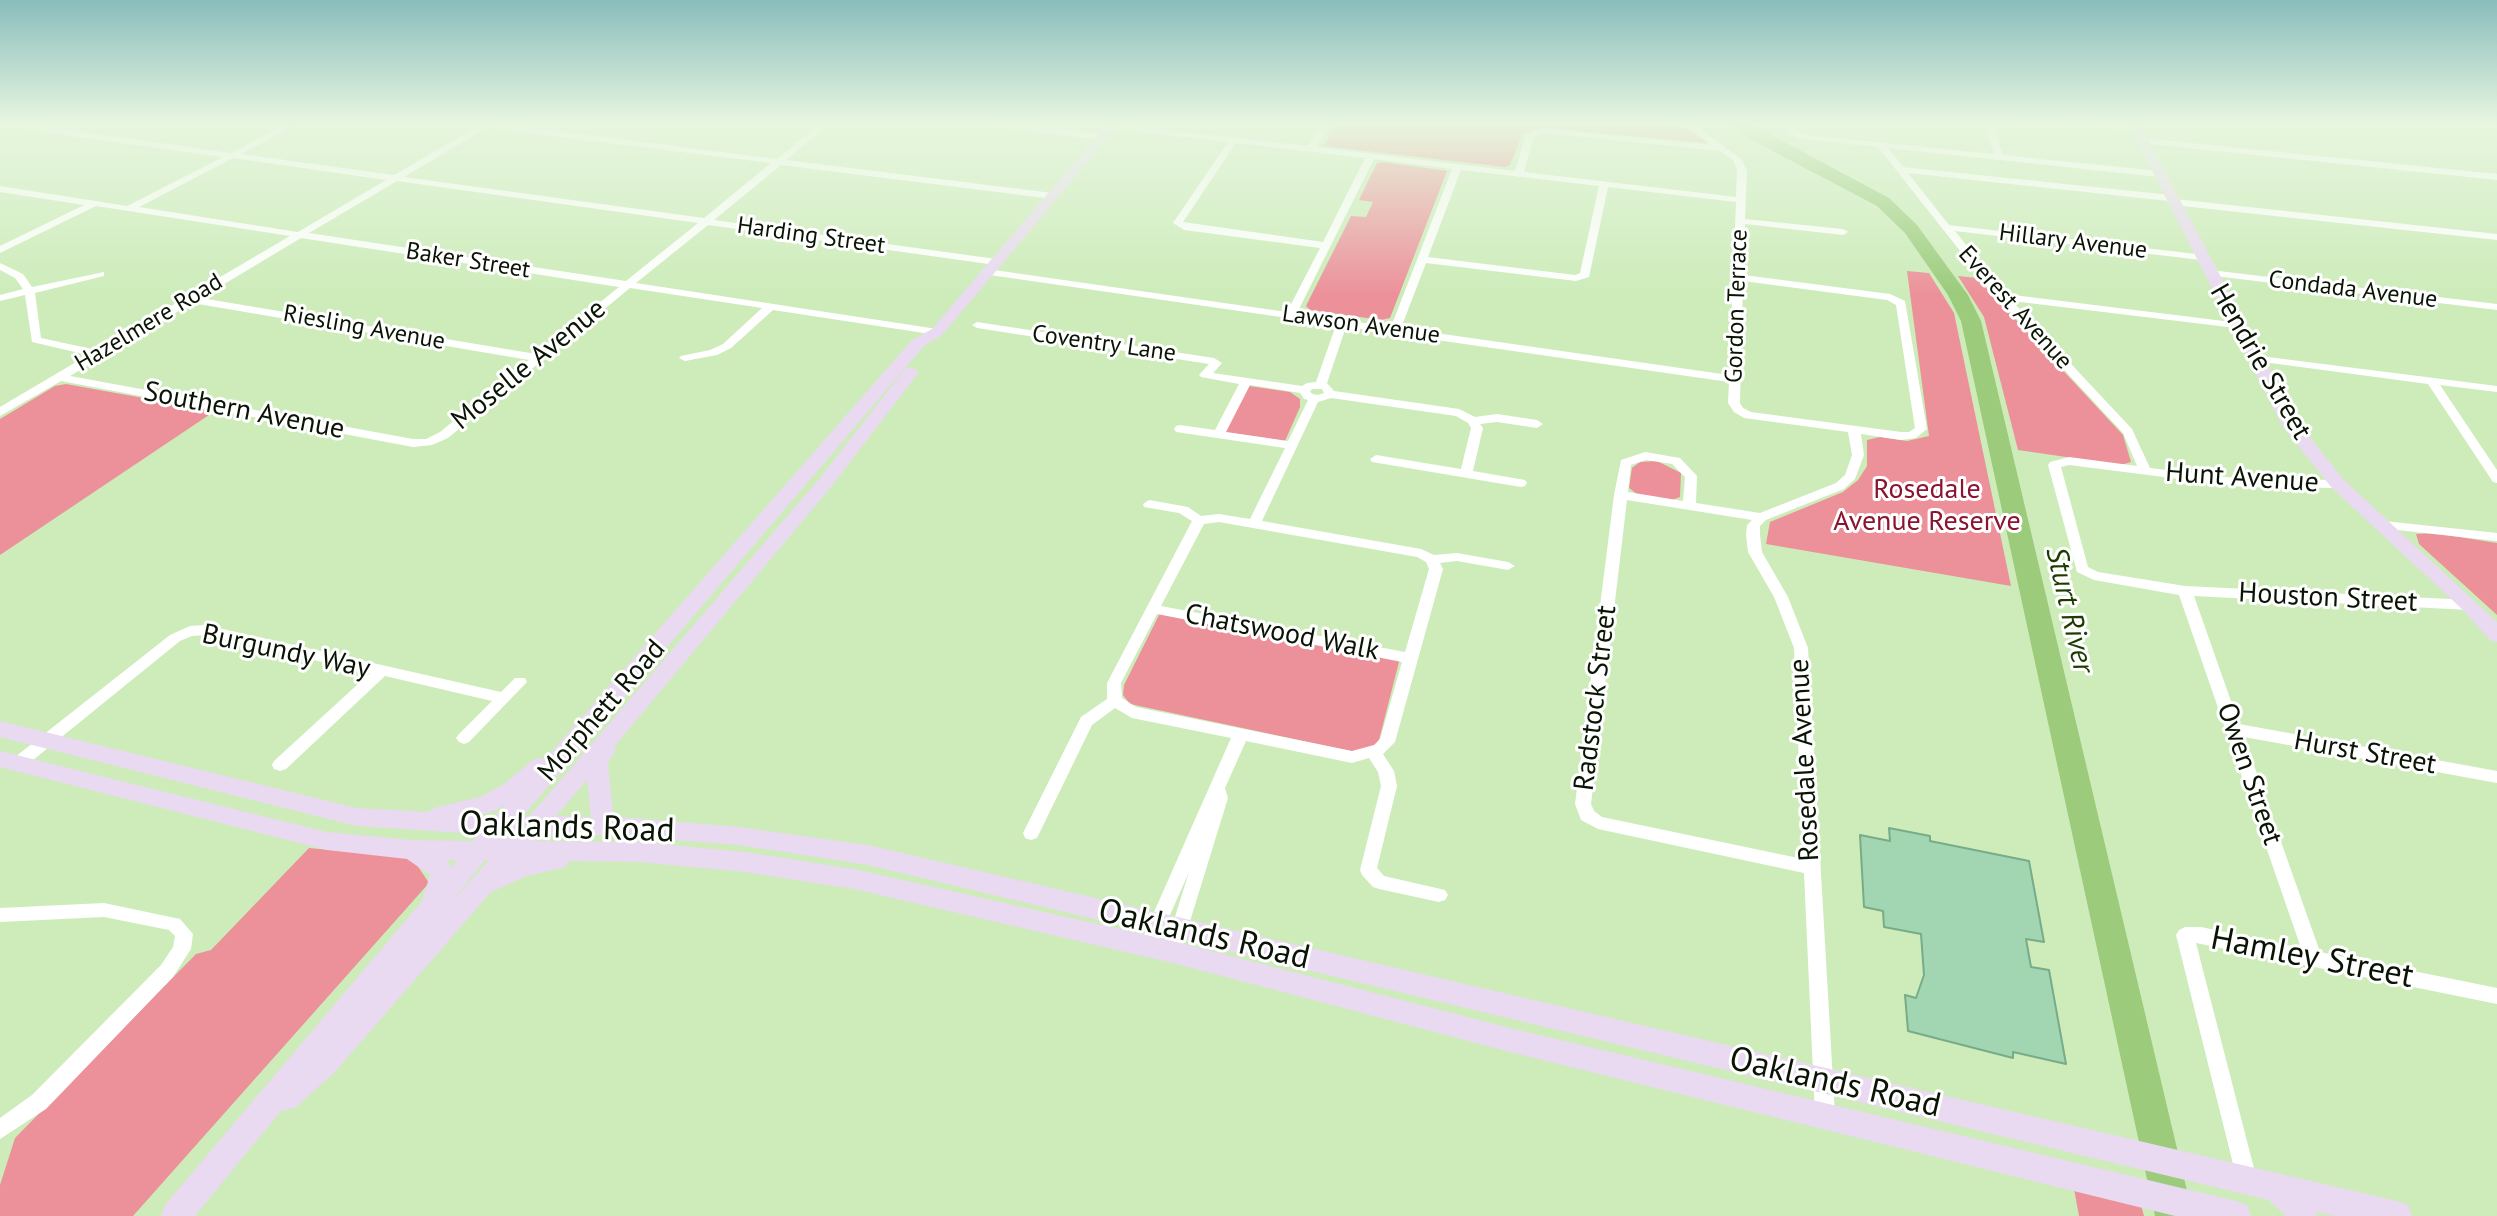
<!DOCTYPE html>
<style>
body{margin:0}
canvas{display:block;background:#cdecba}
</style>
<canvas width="2497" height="1216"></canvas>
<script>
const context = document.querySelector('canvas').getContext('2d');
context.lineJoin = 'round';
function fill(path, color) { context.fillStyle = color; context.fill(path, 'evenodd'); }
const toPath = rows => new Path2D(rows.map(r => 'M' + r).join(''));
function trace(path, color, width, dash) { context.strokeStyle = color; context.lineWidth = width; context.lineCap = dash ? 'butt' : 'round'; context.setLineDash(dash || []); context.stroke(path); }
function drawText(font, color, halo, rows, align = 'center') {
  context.font = font + ' "PT Sans",sans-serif'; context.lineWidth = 6; context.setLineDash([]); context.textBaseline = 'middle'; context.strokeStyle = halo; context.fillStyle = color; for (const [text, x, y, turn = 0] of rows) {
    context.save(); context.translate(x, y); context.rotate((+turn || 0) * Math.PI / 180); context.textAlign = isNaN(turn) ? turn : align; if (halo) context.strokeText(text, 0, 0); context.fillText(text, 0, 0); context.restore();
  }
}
const green = toPath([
 [1336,124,1658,124,1685,128,1709,143,1541,128,1522,134,1510,165,1505,167,1324,146],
 [1383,162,1447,171,1390,318,1381,320,1310,310,1306,306,1351,216,1366,217,1373,202,1359,200,1377,163],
 [1907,271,1929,273,1954,313,2011,586,1766,544,1770,522,1843,492,1858,480,1867,466,1867,440,1880,437,1907,441,1929,436],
 [1958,276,1977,278,2123,435,2131,462,2121,465,2018,450,1984,317],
 [66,384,215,411,0,555,0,419,55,386],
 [1249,386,1290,392,1300,399,1300,407,1285,441,1225,432],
 [1657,461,1681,473,1680,497,1672,500,1637,494,1629,488,1632,468,1640,462],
 [2434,533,2497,543,2497,615,2419,544,2416,534],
 [1160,613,1400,658,1379,740,1374,747,1355,752,1130,704,1123,695,1124,685],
 [309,848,405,857,417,865,429,883,133,1216,0,1216,0,1185,15,1138,196,954,211,950],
 [2074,1189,2141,1205,2144,1216,2079,1216]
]);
const river = toPath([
 [1733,124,1751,124,1889,198,1917,225,1968,295,1981,321,2193,1216,2155,1216,1961,321,1948,295,1905,233,1877,206,1748,138,1733,124]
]);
const building = toPath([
 [1889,828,1930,836,1930,841,2029,861,2044,942,2026,939,2031,967,2049,970,2066,1064,2013,1052,2013,1058,1908,1031,1905,995,1916,998,1924,975,1921,934,1884,927,1883,911,1864,907,1860,835,1890,841,1889,828]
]);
const street = toPath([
 [3,124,26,124,231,153,286,124,297,124,241,154,394,175,480,125,483,126,483,130,404,177,704,218,771,163,495,129,491,126,500,124,777,159,820,124,829,124,786,160,1053,193,1058,196,1053,199,781,165,714,220,996,259,1001,262,996,265,708,225,636,283,937,329,942,332,937,335,773,310,731,348,717,355,685,361,679,358,681,356,710,350,723,344,762,308,630,288,448,438,432,445,413,447,61,381,0,416,0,407,88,355,32,342,25,295,0,301,0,295,23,289,15,278,0,270,0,263,23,274,32,287,104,272,104,276,35,293,41,338,96,350,290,236,96,206,0,253,0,246,84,205,0,192,0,186,127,206,223,157,7,127,3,124],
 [233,158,386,180,298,232,139,207,233,158],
 [397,181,698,223,626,281,309,233,397,181],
 [301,238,619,287,536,354,201,298,301,238],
 [192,303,529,360,440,432,426,439,413,439,70,376,192,303],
 [990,124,1016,124,1103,134,1107,137,1103,140,994,127,990,124],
 [1110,124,1308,146,1322,124,1330,124,1316,147,1515,171,1526,134,1541,128,1711,145,1683,124,1693,124,1741,159,1747,170,1745,219,1843,229,1848,232,1843,235,1745,224,1744,275,1890,294,1905,301,1927,429,1916,438,1901,440,1861,434,1864,455,1855,479,1844,489,1766,520,1760,526,1760,535,1762,552,1788,597,1808,648,1835,1116,1832,1123,1825,1125,1818,1123,1815,1116,1804,873,1598,829,1581,820,1575,804,1614,495,1621,460,1645,452,1680,458,1697,476,1696,503,1760,513,1836,483,1845,475,1852,455,1848,432,1744,418,1734,412,1728,403,1729,382,1346,327,1327,383,1334,391,1459,409,1475,417,1497,414,1537,420,1543,424,1537,428,1497,422,1480,424,1483,428,1473,471,1525,480,1527,483,1525,486,1521,487,1372,462,1370,459,1376,455,1461,469,1471,428,1468,423,1456,416,1331,398,1318,402,1262,521,1421,549,1434,555,1457,553,1508,562,1515,566,1508,570,1457,561,1440,563,1443,569,1395,742,1383,754,1394,771,1397,786,1377,868,1384,876,1445,890,1448,895,1445,900,1439,902,1379,889,1373,887,1362,875,1360,870,1381,786,1378,772,1369,758,1352,763,1246,741,1225,788,1228,798,1179,957,1173,960,1167,957,1164,952,1189,872,1154,951,1148,954,1142,951,1139,946,1231,738,1132,718,1115,708,1092,725,1037,838,1031,840,1025,838,1023,833,1081,717,1107,699,1107,683,1192,521,1179,513,1144,507,1143,504,1149,500,1188,507,1201,516,1219,514,1250,519,1285,448,1176,432,1174,429,1176,426,1180,425,1215,430,1239,384,1201,377,1199,375,1209,364,977,328,972,325,977,322,1214,358,1222,363,1213,373,1302,386,1307,383,1316,382,1336,325,983,274,983,270,987,269,1287,312,1320,248,1184,230,1173,223,1228,142,1113,129,1109,126,1110,124],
 [1544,133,1720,151,1733,160,1737,170,1736,197,1524,172,1534,136,1544,133],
 [1236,143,1365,158,1323,242,1183,222,1236,143],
 [1374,159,1452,169,1391,327,1297,313,1374,159],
 [1461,170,1599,186,1580,273,1575,275,1428,257,1461,170],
 [1608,187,1736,202,1729,375,1401,328,1426,263,1576,281,1589,277,1608,187],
 [1743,281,1887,300,1896,305,1915,428,1909,432,1901,432,1751,412,1743,408,1740,403,1743,281],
 [1250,385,1300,393,1304,399,1308,400,1288,441,1226,432,1250,385],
 [1313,389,1322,389,1324,393,1318,395,1312,394,1310,391,1313,389],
 [1646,460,1672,464,1685,477,1683,501,1628,492,1631,465,1646,460],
 [1627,500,1752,520,1747,525,1746,535,1748,552,1774,597,1794,648,1803,859,1602,817,1594,811,1591,804,1627,500],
 [1219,522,1417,557,1426,562,1429,569,1405,652,1161,606,1204,524,1219,522],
 [1157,614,1402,662,1380,739,1374,745,1352,751,1136,707,1122,698,1121,683,1157,614],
 [1790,124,1798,124,1796,130,1806,135,1994,154,1985,124,1993,124,2003,155,2159,171,2164,174,2159,177,1888,148,1903,167,2171,195,2174,196,2175,199,2497,234,2497,240,2173,205,2170,204,2169,201,1908,173,1949,225,2205,255,2206,257,2201,260,1955,231,2005,294,2240,323,2240,327,2236,328,2012,301,2132,429,2150,468,2243,479,2338,480,2344,484,2338,488,2243,487,2069,465,2061,467,2088,567,2098,572,2185,586,2470,600,2477,605,2470,610,2194,596,2239,724,2497,771,2497,783,2244,737,2320,952,2497,988,2497,1004,2196,943,2257,1180,2254,1187,2247,1190,2240,1187,2237,1180,2176,935,2179,930,2185,927,2201,927,2301,948,2179,595,2094,580,2077,572,2048,465,2050,462,2069,457,2137,466,2123,433,1998,299,1878,147,1801,139,1788,133,1790,124],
 [2008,124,2071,124,2067,127,2012,127,2008,124],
 [2085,124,2119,124,2140,128,2136,131,2089,127,2085,124],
 [2480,124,2497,124,2497,128,2484,127,2480,124],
 [2142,138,2497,174,2497,180,2139,143,2138,141,2142,138],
 [2210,270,2497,304,2497,310,2206,275,2206,271,2210,270],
 [2252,355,2497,386,2497,392,2440,385,2497,470,2497,483,2493,482,2428,384,2248,360,2246,358,2252,355],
 [2384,521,2497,533,2497,541,2379,528,2377,525,2379,522,2384,521],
 [205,625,501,692,515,678,525,678,527,682,469,742,464,744,459,742,456,738,459,734,492,701,385,676,286,769,280,771,274,769,272,765,274,761,370,673,205,635,192,636,180,641,22,769,10,769,8,765,10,761,170,635,190,626,205,625],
 [104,903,180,919,193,934,191,949,173,977,46,1109,0,1139,0,1118,32,1095,161,965,173,947,175,936,169,930,104,917,0,922,0,908,104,903]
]);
const secondary = toPath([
 [1107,124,1120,124,942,335,924,346,523,816,529,816,540,804,819,479,905,369,911,367,919,372,831,487,614,747,616,750,608,763,611,796,613,811,620,817,739,827,868,845,2397,1201,2408,1205,2412,1216,2335,1216,2316,1212,2317,1216,2286,1216,2269,1200,868,865,739,845,614,835,540,835,534,841,639,842,745,852,854,869,1173,941,1510,1028,2236,1201,2247,1205,2251,1216,2175,1216,1510,1052,1173,963,854,889,745,872,639,862,569,861,566,867,527,876,491,892,334,1073,295,1108,281,1111,195,1216,161,1216,165,1205,422,901,430,875,407,859,327,850,0,767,0,751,327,832,411,840,473,841,479,834,357,826,0,737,0,721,357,808,427,812,437,807,480,797,504,784,534,759,546,758,912,340,932,329,1107,124],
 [587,780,591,817,556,816,587,780],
 [505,805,495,816,478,816,494,811,505,805],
 [507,834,512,835,502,841,507,834],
 [447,860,457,860,451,868,447,860],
 [485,860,489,860,450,904,485,860],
 [2128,124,2140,124,2297,421,2344,480,2497,622,2497,642,2490,640,2463,610,2332,488,2283,427,2128,124]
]);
const farStreetnames = [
 ["Harding Street",811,236,8],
 ["Hillary Avenue",2073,242,7],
 ["Baker Street",468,261,9],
 ["Condada Avenue",2353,290,7],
 ["Gordon Terrace",1737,306,-88],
 ["Everest Avenue",2015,308,48],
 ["Hazelmere Road",149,323,-31],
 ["Lawson Avenue",1361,325,8],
 ["Riesling Avenue",364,328,10],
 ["Coventry Lane",1104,344,8]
];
const streetNames = [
 ["Hendrie Street",2260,362,60],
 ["Moselle Avenue",529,365,-39],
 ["Southern Avenue",244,411,11],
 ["Hunt Avenue",2242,478,4],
 ["Houston Street",2328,598,3],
 ["Chatswood Walk",1282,633,11],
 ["Burgundy Way",286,652,12],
 ["Radstock Street",1596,698,-83],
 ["Morphett Road",602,711,-49],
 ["Hurst Street",2365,753,10],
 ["Rosedale Avenue",1805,760,-93],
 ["Owen Street",2249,774,71]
];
const parkNames = [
 ["Rosedale",1927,490],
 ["Avenue Reserve",1927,522]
];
const waterNames = [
 ["Sturt River",2069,610,77]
];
const nearStreetnames = [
 ["Oaklands Road",567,828,2],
 ["Oaklands Road",1204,935,13],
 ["Hamley Street",2312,958,11],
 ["Oaklands Road",1835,1083,13]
];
fill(green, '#ec919a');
fill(river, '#9bcb7b');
fill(building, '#a2d6b2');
trace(building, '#78ab88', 2);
fill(street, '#fff');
fill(secondary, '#e9d9f1');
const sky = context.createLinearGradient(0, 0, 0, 294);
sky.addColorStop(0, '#89bdbc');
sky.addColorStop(0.42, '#e8f6e0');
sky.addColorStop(1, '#e8f6e000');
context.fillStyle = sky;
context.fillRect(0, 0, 2497, 294);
drawText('24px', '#0a1404', '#fff', farStreetnames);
drawText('28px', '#0a1404', '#fff', streetNames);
drawText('28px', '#891532', '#fff', parkNames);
drawText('italic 30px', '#1d3a00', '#fff', waterNames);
drawText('34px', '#0a1404', '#fff', nearStreetnames);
</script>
